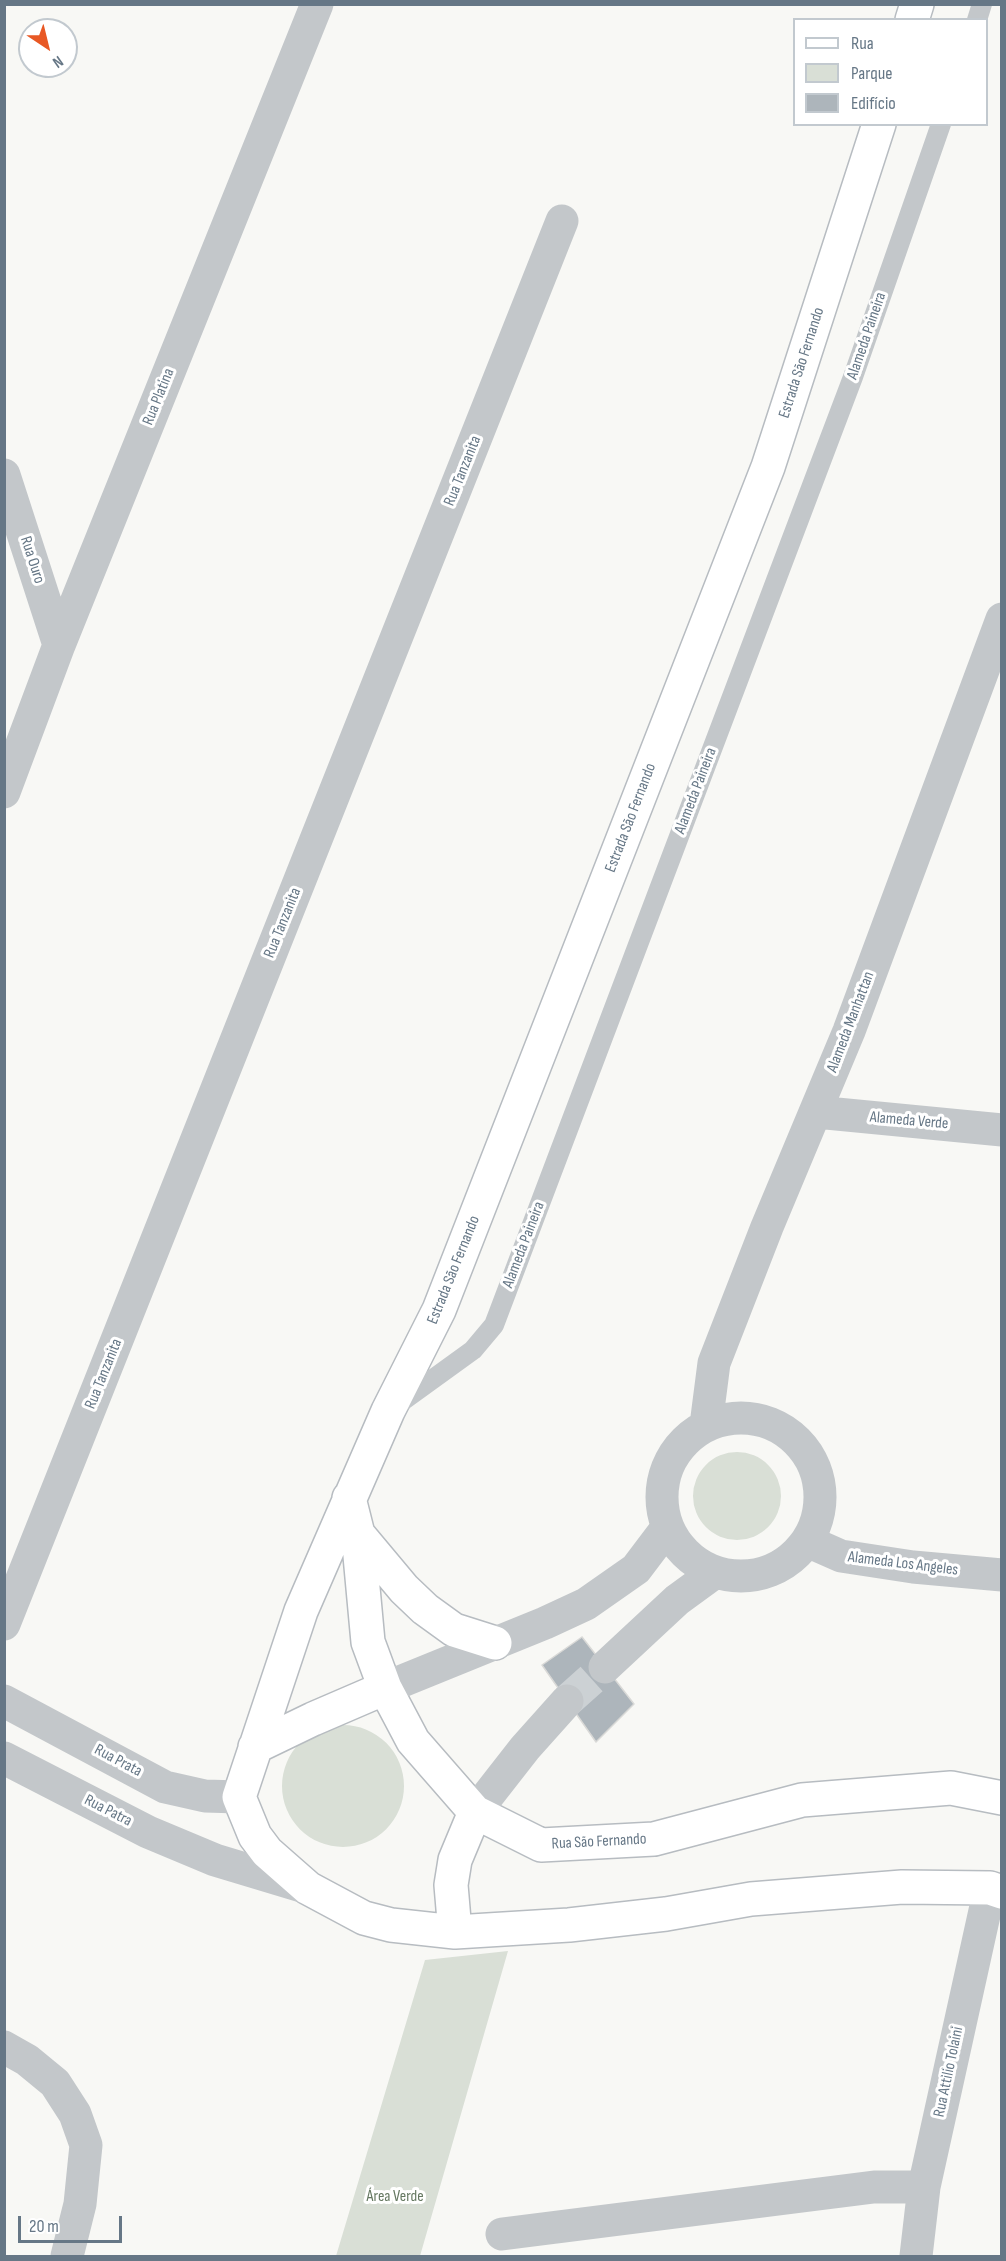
<!DOCTYPE html>
<meta charset="utf-8">
<style>
body{margin:0}
#map{position:relative;width:1006px;height:2261px;overflow:hidden;background:#f8f8f5;font-family:"Sofia Sans Condensed",sans-serif}
canvas{display:block}
.frame{position:absolute;inset:0;border:6px solid #667786;pointer-events:none}
.legend{position:absolute;left:793px;top:18px;width:195px;height:108px;box-sizing:border-box;background:#fff;border:2px solid #c2c9cf;margin:0;padding:8px 10px;list-style:none;font-size:18px;color:#667786}
.legend li{display:flex;align-items:center;gap:12px;height:30px}
.legend b{width:30px;border:2px solid #c2c9cf}
.north{position:absolute;left:18px;top:18px;width:60px;height:60px;box-sizing:border-box;background:#fff;border:2px solid #c2c9cf;border-radius:50%;rotate:145deg;font-size:16px;font-weight:700;line-height:24px;text-align:center;color:#667786}
.north::after{content:'';display:block;margin:auto;width:21px;height:27px;background:#e85824;clip-path:polygon(50% 0,100% 100%,50% 72%,0 100%)}
.scale{position:absolute;left:18px;top:2216px;width:104px;height:27px;box-sizing:border-box;border:3px solid #667786;border-top:0;padding-left:8px;font-size:18px;line-height:21px;white-space:nowrap;color:#667786;-webkit-text-stroke:4px #fff;paint-order:stroke}
</style>
<div id="map">
<canvas width="1006" height="2261"></canvas>
<div class="frame"></div>
<ul class="legend">
<li><b style="height:8px;background:#fff"></b>Rua</li>
<li><b style="height:16px;background:#d9dfd6"></b>Parque</li>
<li><b style="height:16px;background:#adb5bb"></b>Edifício</li>
</ul>
<div class="north">N</div>
<div class="scale">20 m</div>
</div>
<script>
const context = document.querySelector('canvas').getContext('2d');
context.lineJoin = 'round';
function fill(path, color) { context.fillStyle = color; context.fill(path, 'evenodd'); }
const toPath = rows => new Path2D(rows.map(r => 'M' + r).join(''));
function trace(path, color, width, dash) { context.strokeStyle = color; context.lineWidth = width; context.lineCap = dash ? 'butt' : 'round'; context.setLineDash(dash || []); context.stroke(path); }
function drawText(font, color, halo, rows, align = 'center') {
  context.font = font + ' "Sofia Sans Condensed",sans-serif'; context.lineWidth = 6; context.setLineDash([]); context.textBaseline = 'middle'; context.strokeStyle = halo; context.fillStyle = color; for (const [text, x, y, turn = 0] of rows) {
    context.save(); context.translate(x, y); context.rotate((+turn || 0) * Math.PI / 180); context.textAlign = isNaN(turn) ? turn : align; if (halo) context.strokeText(text, 0, 0); context.fillText(text, 0, 0); context.restore();
  }
}
const green = toPath([
 '693 1496a44 44 0 1 1 88 0a44 44 0 1 1-88 0Z',
 '282 1786a61 61 0 1 1 122 0a61 61 0 1 1-122 0Z',
 [508,1951,420,2256,336,2256,425,1960]
]);
const building = toPath([
 [582,1637,634,1704,596,1742,542,1665,582,1637]
]);
const streetTunnel = toPath([
 [567,1701,605,1667]
]);
const lane = toPath([
 [977,20,982,4],
 [397,1405,473,1350,494,1325,853,377,941,124]
]);
const street = toPath([
 [4,475,59,645],
 [4,792,59,645,317,4],
 [816,1112,1002,1130],
 '662 1497a79 79 0 1 1 158 0a79 79 0 1 1-158 0Z',
 [706,1425,714,1363,767,1227,849,1031,1002,619],
 [807,1541,841,1556,913,1567,1002,1575],
 [4,1624,562,221],
 [605,1667,677,1600,714,1573],
 [385,1688,545,1623,586,1604,636,1569,667,1528],
 [4,1701,165,1787,205,1796,239,1797],
 [4,1758,148,1832,215,1860,308,1888],
 [475,1812,525,1748,567,1701],
 [4,2047,27,2060,55,2083,75,2114,86,2145,80,2204,67,2256],
 [502,2234,874,2187,924,2187],
 [916,2256,924,2187,990,1888]
]);
const secondary = toPath([
 [912,20,917,4],
 [879,124,768,467,439,1310,388,1411,301,1611,239,1797,255,1836,267,1852,308,1888,364,1918,391,1925,455,1932,569,1925,666,1914,751,1899,902,1887,990,1888,1002,1892],
 [349,1498,358,1534,368,1642,385,1688,413,1741,475,1812,541,1845,654,1839,802,1800,951,1788,1002,1798],
 [358,1534,404,1589,425,1609,454,1630,495,1643],
 [255,1747,313,1719,385,1688],
 [455,1932,451,1885,455,1860,475,1812]
]);
const streetNames = [
 ["Alameda Paineira",867,336,-71],
 ["Estrada São Fernando",802,363,-72],
 ["Rua Platina",159,397,-68],
 ["Rua Tanzanita",463,471,-68],
 ["Rua Ouro",32,560,72],
 ["Alameda Paineira",696,791,-69],
 ["Estrada São Fernando",631,818,-69],
 ["Rua Tanzanita",283,923,-68],
 ["Alameda Manhattan",851,1022,-69],
 ["Alameda Verde",909,1121,5],
 ["Alameda Paineira",524,1245,-69],
 ["Estrada São Fernando",454,1270,-68],
 ["Rua Tanzanita",104,1374,-68],
 ["Alameda Los Angeles",903,1564,7],
 ["Rua Prata",118,1761,28],
 ["Rua Patra",108,1811,27],
 ["Rua São Fernando",599,1842,-3],
 ["Rua Attilio Tolaini",949,2072,-78]
];
const parkNames = [
 ["Área Verde",395,2197]
];
fill(green, '#d9dfd6');
fill(building, '#adb5bb');
trace(building, '#d9d9d7', 1.5);
trace(streetTunnel, '#ccd1d4', 33, [33, 16]);
trace(secondary, '#b7bcc1', 36);
trace(lane, '#c3c7ca', 20);
trace(street, '#c3c7ca', 33);
trace(secondary, '#fff', 33);
drawText('16px', '#667786', '#fff', streetNames);
drawText('16px', '#657861', '#fff', parkNames);
</script>
